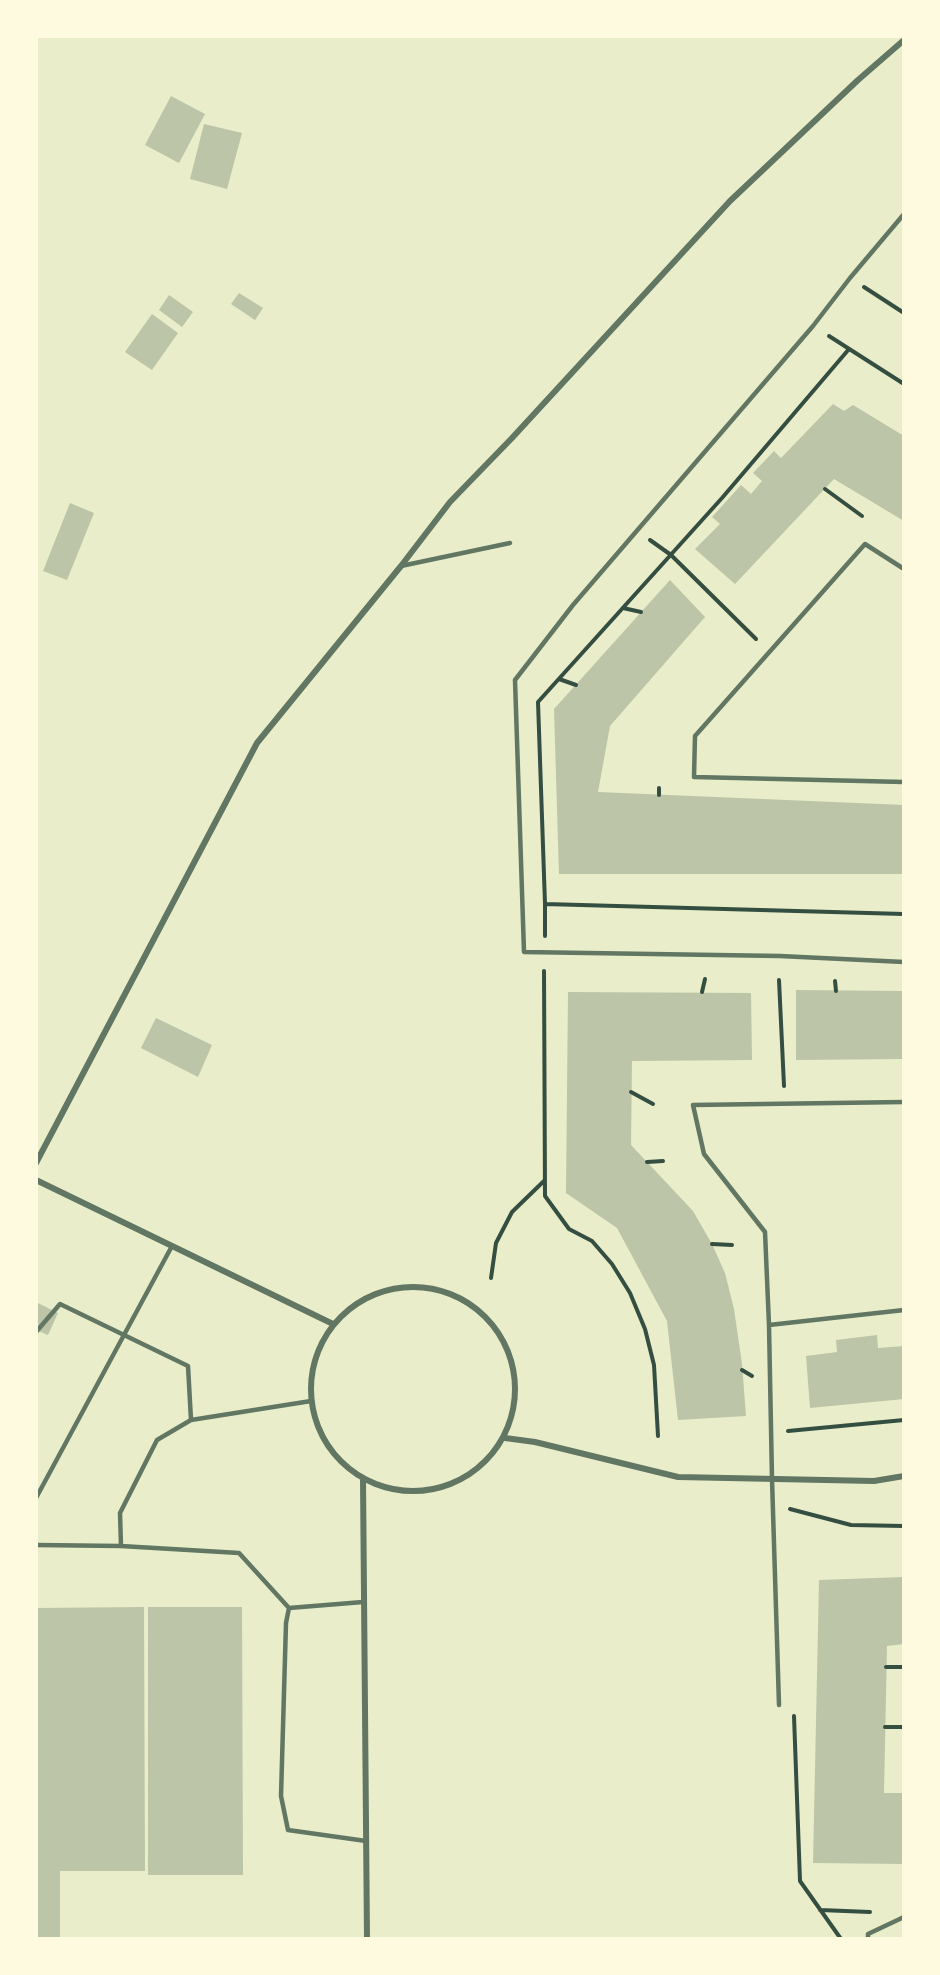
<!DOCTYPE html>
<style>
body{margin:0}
#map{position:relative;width:940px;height:1975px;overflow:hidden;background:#e9edc9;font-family:"IBM Plex Serif",serif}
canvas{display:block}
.frame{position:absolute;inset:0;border:38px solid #fefae0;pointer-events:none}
</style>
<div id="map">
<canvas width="940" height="1975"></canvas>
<div class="frame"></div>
</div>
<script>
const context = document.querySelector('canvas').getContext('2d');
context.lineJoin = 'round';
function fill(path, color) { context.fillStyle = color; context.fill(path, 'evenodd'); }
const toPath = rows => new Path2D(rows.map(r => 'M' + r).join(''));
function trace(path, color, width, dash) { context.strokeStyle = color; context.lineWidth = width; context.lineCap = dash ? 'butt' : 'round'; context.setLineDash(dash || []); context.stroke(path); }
const building = toPath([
 [171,96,205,114,179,163,145,145],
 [204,124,242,133,227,189,190,179],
 [239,293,263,308,255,320,231,304],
 [169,295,193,312,182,327,159,310],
 [152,314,178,333,152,370,125,352],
 [833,404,844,411,853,405,904,436,904,521,834,479,735,584,695,549,720,524,712,517,741,485,751,494,762,481,753,473,774,451,781,458],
 [70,503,94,513,67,580,43,571],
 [670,580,705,617,610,726,598,792,904,805,904,874,559,874,554,709],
 [796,990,904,991,904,1059,796,1060],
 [568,992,751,993,752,1060,632,1061,631,1145,693,1211,712,1244,725,1273,734,1309,742,1364,746,1416,678,1420,667,1321,617,1228,566,1193],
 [156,1018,212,1045,198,1077,141,1048],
 [36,1302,58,1313,48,1335,36,1330],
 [877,1335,878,1348,904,1346,904,1399,810,1408,806,1356,837,1352,836,1340],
 [904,1577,904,1644,887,1646,884,1793,904,1793,904,1864,813,1863,819,1580],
 [144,1607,145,1871,60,1871,60,1939,36,1939,36,1608],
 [148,1607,242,1607,243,1875,148,1875]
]);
const path = toPath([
 [864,287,904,313],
 [829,336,904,384],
 [849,349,722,498,538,702,545,904,904,914],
 [825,489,862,516],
 [650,540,671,555,756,639],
 [623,608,641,612],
 [559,679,576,685],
 [659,788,659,795],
 [545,936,545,904],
 [544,971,545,1196,569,1229,592,1241,612,1264,630,1293,645,1329,654,1365,658,1436],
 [779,980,784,1086],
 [835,981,836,991],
 [702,992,705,979],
 [631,1092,653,1104],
 [647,1162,663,1161],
 [712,1244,732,1245],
 [491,1278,496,1243,512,1212,545,1180],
 [742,1370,752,1376],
 [788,1431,904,1420],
 [790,1509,851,1525,904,1526],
 [886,1667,904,1667],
 [794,1716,800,1881,841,1939],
 [885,1727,904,1727],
 [820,1910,870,1912]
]);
const service = toPath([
 [904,214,850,278,813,326,573,605,515,680,524,952,780,956,904,962],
 [401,566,510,543],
 [904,569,865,544,695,736,694,777,904,782],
 [904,1102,693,1105,704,1154,765,1232,769,1325,904,1310],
 [769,1325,772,1479],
 [36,1332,60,1304,188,1366,191,1420],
 [772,1479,779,1705],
 [36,1498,172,1246],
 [36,1545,121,1546,239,1553,289,1608],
 [121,1546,120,1513,157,1440,191,1420,311,1401],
 [363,1602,289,1608,286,1623,281,1796,288,1830,366,1841],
 [868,1939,868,1934,904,1917]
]);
const minor = toPath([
 [36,1163,257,743,401,566,450,502,512,438,730,201,858,80,904,40],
 [36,1180,333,1324],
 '311 1389a102 102 0 1 1 204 0a102 102 0 1 1-204 0Z',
 [505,1438,535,1442,678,1477,874,1481,904,1476],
 [363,1479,367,1939]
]);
fill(building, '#bcc5a7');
trace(path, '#344e41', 4);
trace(service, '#617663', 4.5);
trace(minor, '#617663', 6);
</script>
